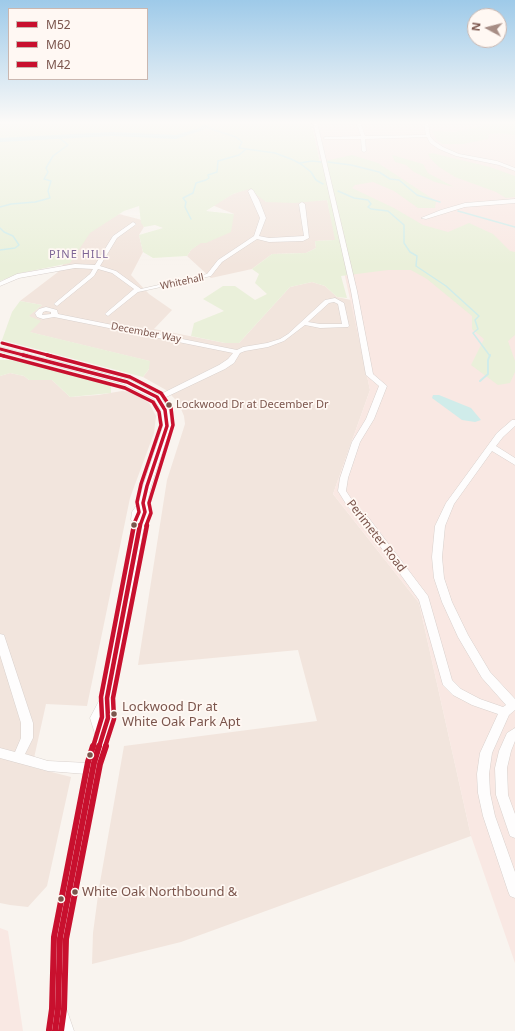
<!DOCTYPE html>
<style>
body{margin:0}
#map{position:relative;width:515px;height:1031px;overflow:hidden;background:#f9f4ef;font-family:"Noto Sans",sans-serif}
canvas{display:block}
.legend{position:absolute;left:8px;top:8px;width:140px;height:72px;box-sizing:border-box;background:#fff8f3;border:1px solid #cab7b0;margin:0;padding:5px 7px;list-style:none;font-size:12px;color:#7b554c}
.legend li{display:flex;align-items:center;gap:8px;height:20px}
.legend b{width:20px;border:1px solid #cab7b0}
.north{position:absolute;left:467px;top:8px;width:40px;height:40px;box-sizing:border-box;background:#fff8f3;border:1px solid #cab7b0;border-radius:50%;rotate:277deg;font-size:11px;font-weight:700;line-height:16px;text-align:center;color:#7b554c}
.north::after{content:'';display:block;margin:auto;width:14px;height:18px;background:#a78d85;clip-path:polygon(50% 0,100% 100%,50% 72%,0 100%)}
</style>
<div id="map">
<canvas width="515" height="1031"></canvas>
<ul class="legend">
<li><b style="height:5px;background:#c8102e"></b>M52</li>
<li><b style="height:5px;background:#c8102e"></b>M60</li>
<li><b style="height:5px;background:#c8102e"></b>M42</li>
</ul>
<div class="north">N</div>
</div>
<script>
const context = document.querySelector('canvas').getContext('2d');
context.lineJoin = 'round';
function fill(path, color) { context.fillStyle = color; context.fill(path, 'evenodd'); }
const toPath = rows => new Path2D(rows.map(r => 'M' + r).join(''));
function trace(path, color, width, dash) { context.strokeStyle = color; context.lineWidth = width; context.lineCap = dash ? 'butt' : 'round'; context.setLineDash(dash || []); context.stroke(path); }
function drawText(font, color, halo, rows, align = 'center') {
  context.font = font + ' "Noto Sans",sans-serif'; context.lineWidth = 3.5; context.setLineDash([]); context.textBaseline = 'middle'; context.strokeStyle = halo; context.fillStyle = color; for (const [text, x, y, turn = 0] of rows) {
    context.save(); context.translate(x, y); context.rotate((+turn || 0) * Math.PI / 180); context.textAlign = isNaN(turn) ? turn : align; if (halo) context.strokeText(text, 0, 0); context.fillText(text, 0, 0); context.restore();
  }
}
const residential = toPath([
 [249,188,264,198,266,202,327,200,336,240,315,241,316,248,306,253,272,254,252,269,211,278,187,256,191,250,234,214,212,205,233,194],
 [119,214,142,220,144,227,139,235,143,252,131,275,149,294,172,310,154,329,225,343,239,343,290,287,312,282,325,286,337,297,351,300,370,390,333,494,419,603,471,836,181,942,92,964,93,933,99,888,124,746,317,721,298,650,138,665,167,480,185,424,184,416,178,402,166,390,143,377,149,369,149,361,29,332,34,319,28,316,42,305,20,301,58,272,83,235],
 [10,373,24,376,29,380,52,380,70,397,98,395,122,391,133,392,149,403,156,416,154,433,130,498,87,706,46,704,32,767,71,777,47,886,28,907,10,905,0,903,0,376]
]);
const commercial = toPath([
 [311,122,515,122,515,963,471,836,419,603,333,494,370,390],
 [0,928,8,931,23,1031,0,1031]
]);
const green = toPath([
 [0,122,311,122,320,162,352,155,378,163,436,201,435,208,418,208,394,191,373,182,355,185,352,188,394,208,423,225,448,232,469,223,493,234,510,251,515,252,515,335,508,341,515,361,515,372,510,383,498,385,471,365,484,339,472,329,472,316,427,279,411,270,388,270,341,276,347,298,337,297,325,286,312,282,290,287,239,343,225,343,191,336,194,323,224,311,203,299,223,286,235,286,255,300,267,294,255,283,259,274,252,269,272,254,306,253,316,248,315,241,335,240,327,200,295,203,266,202,249,189,233,194,206,211,234,214,231,232,206,243,201,243,191,250,187,256,153,258,143,252,139,235,163,228,155,225,144,227,141,223,139,206,124,211,90,233,70,263,21,273,0,281],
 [480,122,515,122,515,135,499,133,489,134,488,139,463,144,442,144,437,140,432,131,455,132,483,126],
 [432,153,490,167,515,176,515,197,506,198,496,192,455,177,439,167,430,158,428,154],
 [392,155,423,164,428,173,454,187,435,182,414,172,406,165,395,162],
 [20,301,42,305,29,316,41,321,30,332,150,361,149,369,143,377,2,340,12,312],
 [0,360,9,360,25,362,111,385,111,393,70,397,52,380,29,380,24,376,10,373,0,376]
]);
const water = toPath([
 [433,395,439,395,471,408,481,420,475,422,462,420,432,398]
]);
const streamFar1 = toPath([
 [205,127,236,137,242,142,239,148,275,153,291,159,301,164,311,172,316,180,323,184],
 [328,162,351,165,379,172,390,179,399,180,417,195,440,202],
 [300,163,312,161,321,162],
 [338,191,354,198,368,200,371,204,368,207,371,209,388,211,404,225,404,243,410,252,417,256,416,266,446,286,479,316,475,320,478,329,473,333,490,356],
 [0,207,11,204,35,202,50,198,48,191,51,181,44,179,48,172,46,168,53,156,68,145,57,136],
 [458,211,515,227],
 [191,219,185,207,186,202,183,198,193,193,196,183,206,180,209,178,208,175,217,172,218,161,239,155,245,150],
 [0,228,4,232,13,236,19,245,15,248,0,250]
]);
const stream = toPath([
 [480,381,488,374,488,360,490,355]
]);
const river = toPath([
 [207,122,214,122,203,130,176,139,112,136,0,142,0,138,112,132,176,135,199,128,207,122]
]);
const minor = toPath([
 [313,122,317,122,357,291,373,374,387,386,374,419,360,442,348,478,346,491,354,503,368,517,428,596,452,680,461,689,480,699,503,707,506,705,482,678,458,637,442,602,434,578,432,557,435,526,446,503,497,433,512,420,515,420,515,426,503,437,496,446,515,458,515,465,492,451,454,504,445,526,442,557,444,578,452,602,468,635,490,672,515,699,515,710,509,715,492,753,489,774,490,793,495,816,515,872,515,898,510,896,508,891,483,816,478,793,477,774,480,753,498,714,472,705,453,695,443,685,419,600,362,521,348,507,338,491,340,478,352,442,366,419,379,386,366,375,351,291,313,122],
 [356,122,360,122,365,136,426,135,424,122,428,122,430,136,434,141,443,147,459,154,497,161,515,168,515,171,499,165,456,156,439,149,430,143,427,137,365,139,366,151,364,152,362,151,361,139,325,139,323,138,325,137,361,136,356,122],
 [251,189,253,190,259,200,266,218,259,236,269,238,304,236,299,204,302,202,305,204,309,238,303,241,269,242,257,239,222,262,211,276,138,292,108,316,105,314,106,313,134,289,112,273,98,269,94,276,57,306,54,304,55,303,90,274,93,269,75,268,19,278,0,286,0,282,17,274,75,264,95,265,113,236,133,222,136,224,135,225,117,238,100,266,116,271,141,289,207,274,218,260,254,236,260,218,248,191,251,189],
 [515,199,515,203,465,207,426,219,421,218,441,210,465,203,515,199],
 [335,298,344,303,349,326,348,327,320,328,305,325,284,341,268,347,245,351,240,353,234,363,225,369,162,399,169,410,171,426,151,486,147,503,149,512,143,531,113,698,114,718,100,763,67,938,66,1008,74,1031,47,1031,51,1009,53,938,86,774,48,771,0,758,0,748,15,752,21,738,21,723,0,655,0,634,4,635,5,638,33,723,33,738,25,754,48,761,88,763,96,737,90,718,101,697,133,531,136,524,131,520,132,512,139,502,143,486,163,426,161,410,154,399,124,384,0,351,0,347,130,380,159,395,219,365,228,359,233,353,54,317,43,319,37,317,35,313,39,309,46,307,57,310,58,314,237,350,243,347,267,343,280,339,288,334,325,300,335,298],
 [334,302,338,304,342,324,320,324,308,322,329,303,334,302],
 [46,311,51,312,51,314,42,315,43,312,46,311],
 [515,728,515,741,511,751,507,768,508,795,515,814,515,838,510,836,496,795,495,768,499,751,507,733,515,728]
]);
const bus1Far3 = toPath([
 [0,349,27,356]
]);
const bus1Far2 = toPath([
 [23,355,127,382,157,397,165,410,167,426,147,486,143,503,145,512,140,526]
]);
const bus1Far1 = toPath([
 [99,747,108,718,107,698,140,525]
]);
const bus1 = toPath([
 [55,1031,58,1009,60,938,94,763,99,746]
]);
const bus2Far3 = toPath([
 [0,355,4,356]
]);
const bus2Far2 = toPath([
 [0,355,125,388,153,402,159,412,161,425,141,484,137,502,139,512,133,526]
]);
const bus2Far1 = toPath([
 [93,747,102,717,101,697,134,525]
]);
const bus2 = toPath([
 [49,1030,52,1009,54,937,88,762,93,746]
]);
const bus3Far3 = toPath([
 [2,343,51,356]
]);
const bus3Far2 = toPath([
 [47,355,130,377,161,393,171,408,173,425,149,503,151,513,146,526]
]);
const bus3Far1 = toPath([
 [105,747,114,719,113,698,147,525]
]);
const bus3 = toPath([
 [61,1031,64,1009,66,939,100,764,106,746]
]);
const markers = [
 [169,405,3.5,"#7b554c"],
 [134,525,3.5,"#7b554c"],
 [114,714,3.5,"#7b554c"],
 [90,755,3.5,"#7b554c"],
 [75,892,3.5,"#7b554c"],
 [61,899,3.5,"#7b554c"]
];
const farStreetnames = [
 ["Whitehall",182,282,-12],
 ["December Way",146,333,11]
];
const farNeighbourhoodnames = [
 ["PINE HILL",79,255]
];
const busNames = [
 ["Lockwood Dr at December Dr",176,405]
];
const streetNames = [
 ["Perimeter Road",376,536,52]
];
const nearBusnames = [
 ["Lockwood Dr at",122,707],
 ["White Oak Park Apt",122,722],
 ["White Oak Northbound &",82,892]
];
fill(residential, '#f2e5dd');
fill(commercial, '#f9e8e3');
fill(green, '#eaf0da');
fill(water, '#d0ecea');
trace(streamFar1, '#d0ecea', 1.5);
trace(stream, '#d0ecea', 2);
fill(river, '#d0ecea');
trace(minor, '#d9d1cd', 1);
fill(minor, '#fefdfd');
trace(bus1Far3, '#c8102e', 3);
trace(bus1Far2, '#c8102e', 3.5);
trace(bus1Far1, '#c8102e', 4.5);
trace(bus1, '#c8102e', 6);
trace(bus2Far3, '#c8102e', 3);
trace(bus2Far2, '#c8102e', 3.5);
trace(bus2Far1, '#c8102e', 4.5);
trace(bus2, '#c8102e', 6);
trace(bus3Far3, '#c8102e', 3);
trace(bus3Far2, '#c8102e', 3.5);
trace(bus3Far1, '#c8102e', 4.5);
trace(bus3, '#c8102e', 6);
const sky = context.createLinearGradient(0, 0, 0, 266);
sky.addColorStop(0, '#9ecae9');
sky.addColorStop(0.46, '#fcfaf8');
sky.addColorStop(1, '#fcfaf800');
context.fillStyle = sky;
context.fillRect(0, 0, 515, 266);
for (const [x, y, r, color] of markers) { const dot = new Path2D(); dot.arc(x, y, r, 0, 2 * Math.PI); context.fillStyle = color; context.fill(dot); trace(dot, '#fff8f3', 1.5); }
drawText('10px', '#7b554c', '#fff8f3', farStreetnames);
context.letterSpacing = '1px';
drawText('11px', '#7d6596', '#fff8f3', farNeighbourhoodnames);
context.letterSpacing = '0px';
drawText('11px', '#7b554c', '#fff8f3', busNames, 'left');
drawText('12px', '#7b554c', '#fff8f3', streetNames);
drawText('13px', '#7b554c', '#fff8f3', nearBusnames, 'left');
</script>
